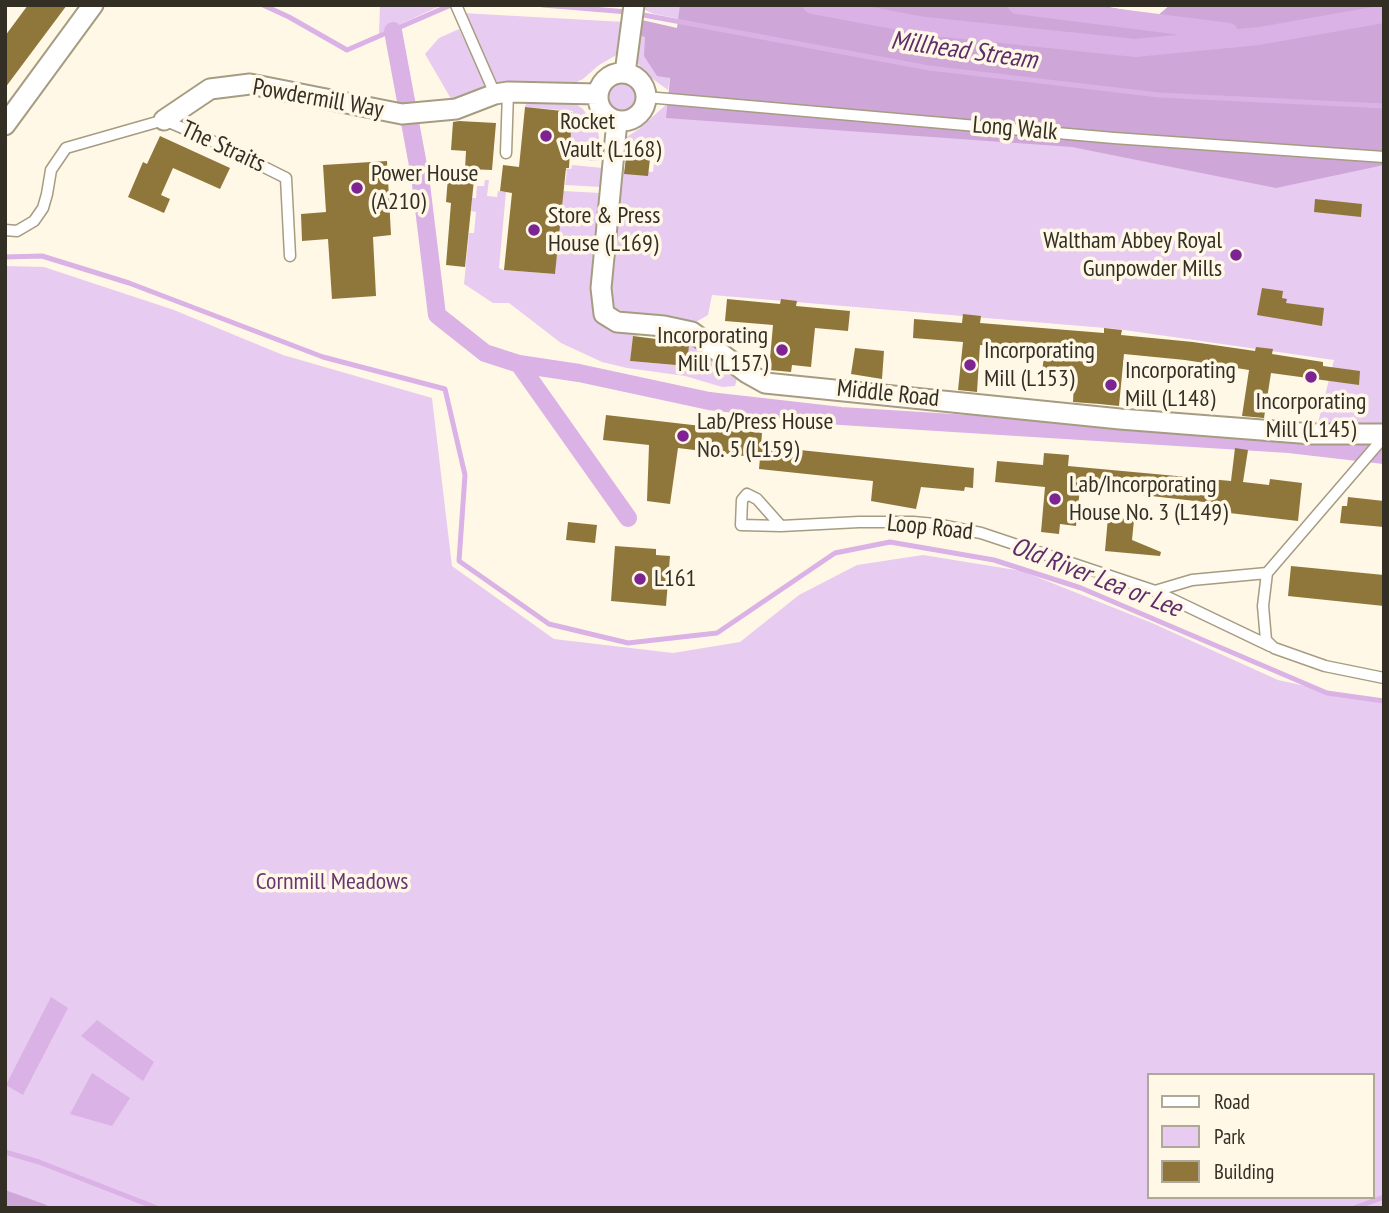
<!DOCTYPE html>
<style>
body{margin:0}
#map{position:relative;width:1389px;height:1213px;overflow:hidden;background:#fff8e7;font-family:"PT Sans Narrow",sans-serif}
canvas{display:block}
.frame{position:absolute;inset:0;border:7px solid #332f24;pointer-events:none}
.legend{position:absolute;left:1147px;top:1073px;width:228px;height:126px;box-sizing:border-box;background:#fff8e7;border:2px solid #ada899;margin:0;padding:9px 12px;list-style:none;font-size:21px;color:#332f24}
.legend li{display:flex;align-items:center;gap:14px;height:35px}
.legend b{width:35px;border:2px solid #ada899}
</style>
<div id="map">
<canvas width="1389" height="1213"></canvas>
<div class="frame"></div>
<ul class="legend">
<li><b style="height:9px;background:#fff"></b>Road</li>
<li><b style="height:19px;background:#e8cbf0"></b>Park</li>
<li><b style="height:19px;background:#8f773c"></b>Building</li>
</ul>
</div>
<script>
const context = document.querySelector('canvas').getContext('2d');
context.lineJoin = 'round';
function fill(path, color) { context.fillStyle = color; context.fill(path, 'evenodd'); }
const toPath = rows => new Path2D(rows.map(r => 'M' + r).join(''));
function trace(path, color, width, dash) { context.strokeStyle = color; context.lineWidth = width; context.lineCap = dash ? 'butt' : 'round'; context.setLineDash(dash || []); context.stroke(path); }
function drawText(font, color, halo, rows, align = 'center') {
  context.font = font + ' "PT Sans Narrow",sans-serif'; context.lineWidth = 7; context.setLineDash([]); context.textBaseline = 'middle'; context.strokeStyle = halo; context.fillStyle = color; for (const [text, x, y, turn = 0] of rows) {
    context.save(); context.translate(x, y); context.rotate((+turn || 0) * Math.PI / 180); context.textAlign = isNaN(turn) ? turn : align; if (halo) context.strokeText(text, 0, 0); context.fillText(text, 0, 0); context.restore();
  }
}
const green = toPath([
 [380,5,442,5,379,34],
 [641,5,708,5,747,32,654,14,641,8],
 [462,13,625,22,620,53,599,65,583,79,571,85,503,85,495,81],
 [640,25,670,77,668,90,654,80,634,60],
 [459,29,484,80,484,89,454,104,425,54,439,38],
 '600 97a21 21 0 1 1 42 0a21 21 0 1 1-42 0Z',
 [543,101,573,102,583,109,598,131,602,155,600,160,589,161,581,151,576,154,568,152,573,111,525,107,526,104],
 [669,102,1384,166,1384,426,1317,427,1334,360,1117,329,712,295,708,315,689,326,647,320,615,308,607,285,619,169,653,172,655,151,617,147,622,140,639,129],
 [572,165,603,168,601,187,565,185,567,171,560,170,560,168,571,169],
 [485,180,489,180,487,196,497,197,498,191,506,192,499,268,504,270,555,274,563,191,601,193,596,305,646,333,633,337,630,361,686,366,689,335,739,371,735,386,722,387,685,376,627,368,602,362,561,343,509,303,493,303,464,284,469,233,474,233,476,212,471,211,472,198,476,198,477,186,484,186],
 [5,266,44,267,174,310,283,355,432,398,452,566,554,639,673,653,740,642,799,595,857,565,923,555,1022,571,1152,623,1278,680,1384,703,1384,1208,5,1208],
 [1149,1075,1373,1075,1373,1197,1149,1197]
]);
const forest = toPath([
 [680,5,1098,5,1157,16,1170,5,1384,5,1384,165,1276,188,1072,147,666,118,670,78,657,76,644,56,645,37,638,35,642,20,677,28],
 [5,1190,44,1204,52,1208,5,1208]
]);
const water = toPath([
 [51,997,68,1008,23,1095,6,1085],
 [97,1020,154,1062,143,1081,81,1036],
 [92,1073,130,1098,112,1126,70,1114]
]);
const stream = toPath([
 [263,5,289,17,347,50,451,5],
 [543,5,628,12],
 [638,14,929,68,1159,95,1384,106],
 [5,257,42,256,129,283,323,357,445,389,465,475,459,561,549,624,628,643,717,633,835,553,890,542,994,560,1081,588,1327,693,1384,701],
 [5,1152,39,1162,157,1208],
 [1354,1208,1384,1197]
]);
const canal = toPath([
 [812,5,925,26,1135,48,1259,36,1384,14],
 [1017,5,1229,32],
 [393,31,420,176,437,315,485,353,519,364,579,373,709,401,841,416,1289,444,1384,455],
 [519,364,628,518]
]);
const building = toPath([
 [28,5,67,5,5,88,5,36],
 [525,107,572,112,569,168,566,168,555,274,504,270,512,193,500,191,503,165,519,167],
 [459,121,496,123,492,170,465,169,466,151,451,150,453,122],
 [160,136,230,168,220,189,173,168,161,195,170,199,164,213,128,197,143,162,147,164],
 [626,157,650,159,648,176,624,174],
 [387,161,391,235,373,237,376,296,332,299,328,239,302,241,301,214,326,212,323,165],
 [448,177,474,180,465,267,446,265,451,203,446,202],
 [1315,199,1362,204,1361,217,1314,212],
 [1262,288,1283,291,1282,298,1287,299,1286,303,1324,308,1322,326,1257,315],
 [727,299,780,304,781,299,797,301,796,306,850,311,848,331,815,328,811,367,792,365,791,372,769,370,773,325,725,321],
 [963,314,981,316,980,323,1104,333,1104,328,1122,330,1121,335,1193,342,1255,351,1256,347,1273,349,1272,354,1323,362,1323,366,1360,371,1359,385,1271,373,1264,418,1242,416,1249,370,1185,360,1124,354,1119,406,1100,404,1073,402,1074,382,1041,378,1045,350,980,345,977,392,958,390,963,342,913,338,914,319,962,323],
 [633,336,687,343,689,345,687,366,630,361],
 [855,348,884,351,882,379,851,374],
 [606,415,762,433,760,458,678,448,670,504,647,501,649,445,603,440],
 [761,446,974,468,973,488,965,487,964,491,921,487,916,509,871,501,873,481,759,469],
 [1235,448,1248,450,1243,482,1269,485,1270,479,1302,483,1298,521,1212,511,1213,503,1080,488,1076,526,1060,524,1059,534,1041,532,1045,487,995,482,997,461,1043,465,1044,453,1069,455,1068,466,1231,481],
 [1348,497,1384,501,1384,527,1340,523,1342,506,1347,506],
 [1108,517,1134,520,1132,540,1161,552,1160,556,1105,551],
 [568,522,597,525,595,543,566,540],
 [615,546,656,549,656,555,670,556,666,606,611,601],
 [1291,566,1384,575,1384,606,1288,596]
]);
const service = toPath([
 [456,5,495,94],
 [646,97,1114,138,1384,157],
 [506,153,508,92],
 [5,230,17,231,34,221,43,208,47,194,51,170,66,148,164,120,208,139,286,178,290,256],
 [781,526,757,499,747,494,742,500,741,525,781,526,859,522,913,522,935,524,981,533,1155,591,1192,580,1267,573,1384,437],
 [1267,573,1263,606,1266,640,1274,648,1325,666,1384,678],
 [1155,591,1270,646]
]);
const minor = toPath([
 '598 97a24 24 0 1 1 48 0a24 24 0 1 1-48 0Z',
 [625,73,634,5],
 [164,120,210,89,250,84,402,114,456,109,495,94,508,92,598,94],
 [617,121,601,288,604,314,617,322,664,326,692,332,747,373,765,383,1120,419,1313,434,1384,434],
 [5,125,93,5]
]);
const markers = [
 [546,136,7,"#7d2492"],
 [357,188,7,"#7d2492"],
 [534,230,7,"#7d2492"],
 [1236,255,7,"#7d2492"],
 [782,350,7,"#7d2492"],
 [970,365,7,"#7d2492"],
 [1311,377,7,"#7d2492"],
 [1111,385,7,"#7d2492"],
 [683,436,7,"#7d2492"],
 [1055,499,7,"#7d2492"],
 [640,579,7,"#7d2492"]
];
const streetNames = [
 ["Powdermill Way",318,99,10],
 ["Long Walk",1015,129,5],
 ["The Straits",223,147,25],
 ["Middle Road",888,394,6],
 ["Loop Road",930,528,6]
];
const poiNames = [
 ["Rocket",560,122],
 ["Vault (L168)",560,150],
 ["Power House",371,174],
 ["(A210)",371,202],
 ["Store & Press",548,216],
 ["House (L169)",548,244],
 ["Waltham Abbey Royal",1222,241,"right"],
 ["Gunpowder Mills",1222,269,"right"],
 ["Incorporating",768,336,"right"],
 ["Mill (L157)",768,364,"right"],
 ["Incorporating",984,351],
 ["Mill (L153)",984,379],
 ["Incorporating",1125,371],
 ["Mill (L148)",1125,399],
 ["Incorporating",1311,402,"center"],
 ["Mill (L145)",1311,430,"center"],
 ["Lab/Press House",697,422],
 ["No. 5 (L159)",697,450],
 ["Lab/Incorporating",1069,485],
 ["House No. 3 (L149)",1069,513],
 ["L161",654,579]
];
const parkNames = [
 ["Cornmill Meadows",332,882]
];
const waterNames = [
 ["Millhead Stream",964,51,8],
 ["Old River Lea or Lee",1096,578,21]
];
fill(green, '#e8cbf0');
fill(forest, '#cea6d8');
fill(water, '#dab2e5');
trace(stream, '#dab2e5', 5);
trace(canal, '#dab2e5', 18);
fill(building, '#8f773c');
trace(service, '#a69c82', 13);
trace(minor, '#a69c82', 23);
trace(service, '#fff', 10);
trace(minor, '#fff', 19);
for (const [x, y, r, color] of markers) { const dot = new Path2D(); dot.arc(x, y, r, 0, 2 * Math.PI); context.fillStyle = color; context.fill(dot); trace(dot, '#fff8e7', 2.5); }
drawText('24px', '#332f24', '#fff8e7', streetNames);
drawText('24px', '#332f24', '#fff8e7', poiNames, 'left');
drawText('24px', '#683674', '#fff8e7', parkNames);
drawText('italic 26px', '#5e2d6a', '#fff8e7', waterNames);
</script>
